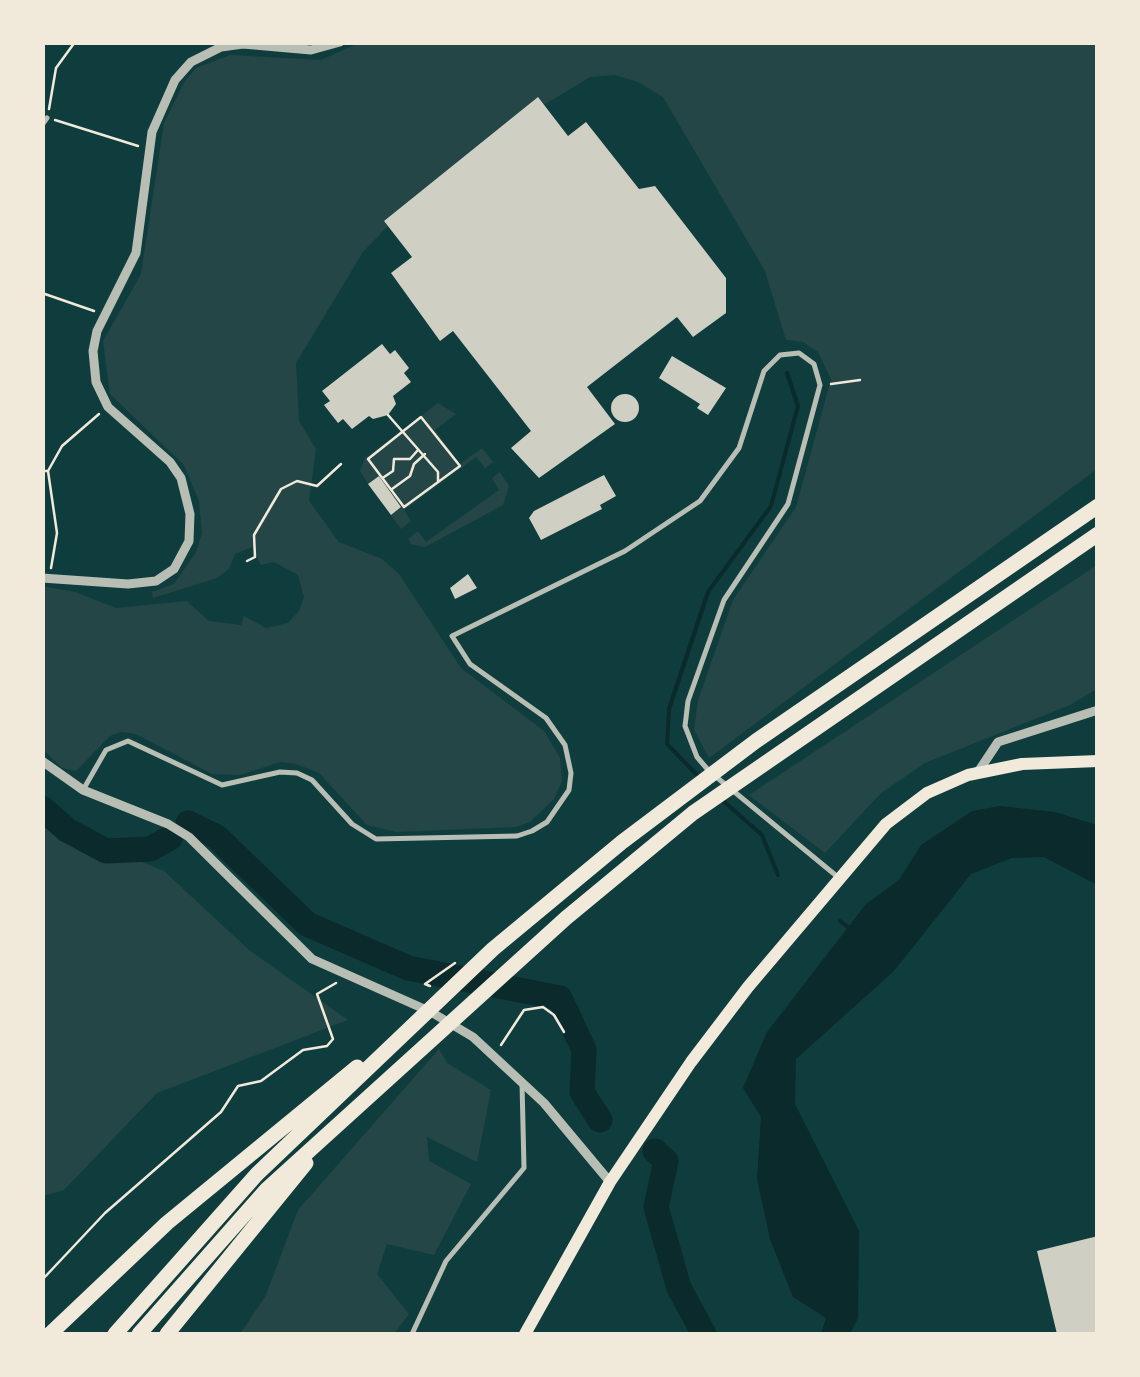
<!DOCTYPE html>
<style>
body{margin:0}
#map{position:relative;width:1140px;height:1377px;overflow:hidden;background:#0f3d3e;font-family:Roboto,sans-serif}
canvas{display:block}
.frame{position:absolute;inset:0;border:45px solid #f1e9da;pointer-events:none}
</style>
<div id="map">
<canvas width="1140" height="1377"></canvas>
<div class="frame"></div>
</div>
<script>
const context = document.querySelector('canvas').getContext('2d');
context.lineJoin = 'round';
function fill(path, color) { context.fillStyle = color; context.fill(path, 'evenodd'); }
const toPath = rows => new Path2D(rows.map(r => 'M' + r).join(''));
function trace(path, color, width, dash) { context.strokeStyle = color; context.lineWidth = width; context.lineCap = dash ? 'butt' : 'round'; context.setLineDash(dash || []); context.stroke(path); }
const green = toPath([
 [361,42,1097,43,1097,469,709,758,694,730,698,700,733,600,796,507,831,379,818,352,803,342,786,340,765,271,663,97,638,82,615,75,590,77,544,105,538,98,384,221,388,226,363,252,296,363,299,421,316,449,309,501,339,542,382,559,399,574,461,668,544,731,560,758,562,781,554,799,530,822,516,827,396,832,367,825,319,773,296,764,280,762,240,775,212,774,136,734,121,732,110,736,76,771,62,768,43,749,42,586,75,592,116,608,187,601,209,621,241,625,244,616,266,628,288,623,299,611,304,597,298,575,274,562,261,565,252,547,235,554,229,569,217,578,153,598,152,592,174,584,196,552,202,533,199,501,184,465,110,394,103,341,141,274,164,123,185,81,196,68,230,55,321,60],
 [438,403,456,414,435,430,460,464,482,448,493,462,485,468,476,457,404,510,411,521,401,529,391,515,401,507,379,476,368,484,360,471,365,458],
 [500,472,509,486,503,505,425,547,411,544,408,539,418,531,426,542,499,490,492,478],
 [1097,565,1097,689,1070,705,925,763,881,793,825,853,749,795],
 [42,817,57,828,164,871,249,950,348,1020,157,1093,64,1190,43,1196],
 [439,1049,447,1063,491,1090,477,1162,427,1137,429,1161,471,1184,434,1255,387,1244,377,1274,409,1314,394,1334,240,1334,266,1295,298,1210]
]);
const water = toPath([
 [1000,806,1055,812,1097,825,1097,885,1044,857,1012,858,971,874,894,971,796,1059,795,1104,859,1231,858,1318,850,1334,821,1334,826,1318,793,1297,770,1239,757,1179,761,1117,743,1088,767,1032,866,904,899,880,921,845,972,811]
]);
const stream = toPath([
 [699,777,667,744,669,709,708,592,771,506,798,406,787,373],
 [720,798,762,835,778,875],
 [840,921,852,930]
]);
const river = toPath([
 [42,808,67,830,106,851,150,849,170,838],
 [188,823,217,837,307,924,408,968,560,998,584,1050,582,1092,600,1120],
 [655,1151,666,1161,656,1207,679,1288,704,1334]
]);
const building = toPath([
 [538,97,568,136,586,122,639,189,655,186,726,278,726,313,693,337,677,317,587,387,615,424,539,478,511,448,531,431,453,331,440,341,391,273,412,257,384,221],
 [382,344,390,354,395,350,409,368,404,373,411,382,393,396,396,404,388,415,373,419,369,416,352,429,343,419,338,423,324,405,330,401,322,391],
 [672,356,726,388,708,415,697,408,700,404,659,378],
 '611 408a14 14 0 1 1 28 0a14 14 0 1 1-28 0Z',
 [604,475,616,496,600,505,602,509,541,540,529,518,534,511],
 [379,476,401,507,391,515,368,484],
 [468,574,477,588,455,599,450,588],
 [1098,1236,1098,1334,1057,1334,1037,1251]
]);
const path = toPath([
 [49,109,56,68,75,42],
 [55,120,138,146],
 [42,293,94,311],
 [831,384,860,380],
 [388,415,438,472,438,481],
 [421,417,460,466,404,507,368,459,421,417],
 [42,471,48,471,62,446,99,414],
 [48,471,57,533,51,568],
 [384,477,393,471,394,459,410,459,418,450],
 [392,489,410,476,414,464,425,454],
 [247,561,255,557,254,535,281,489,297,481,317,486,341,464],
 [430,986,425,984,455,963],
 [501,1045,524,1010,543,1007,554,1015,564,1032],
 [42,1280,105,1213,221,1112,238,1086,261,1081,303,1050,327,1046,333,1039,317,994,336,983]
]);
const service = toPath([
 [42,125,47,118],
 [83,790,106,750,128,741,222,785,280,772,297,773,312,780,352,824,376,839,517,836,532,831,547,822,569,790,571,773,565,745,546,718,470,664,452,636,625,551,700,501,739,448,764,371,780,355,799,353,814,364,820,385,788,504,724,600,688,701,685,726,697,757,709,771,839,878],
 [412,1334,446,1261,524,1168,522,1083]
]);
const minor = toPath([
 [42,578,128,584,156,581,174,569,189,541,190,514,181,478,170,462,108,407,96,382,93,351,97,331,136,253,152,132,175,80,191,62,221,47,243,44,311,50,340,42],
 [42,761,83,790,168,824,189,837,312,959,431,1012,473,1037,544,1103,610,1182],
 [978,772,998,742,1098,710]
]);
const secondary = toPath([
 [525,1334,610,1182,691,1062,748,987,886,824,927,793,968,775,1022,764,1098,761]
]);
const motorway = toPath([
 [50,1334,167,1223,357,1067],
 [115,1334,257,1174,493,949,622,842,756,741,1098,506],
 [139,1334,267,1189,566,918,693,813,1098,534],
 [167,1334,306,1163]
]);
fill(green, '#244646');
fill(water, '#0a2a2b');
trace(stream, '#0a2a2b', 4);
trace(river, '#0a2a2b', 25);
fill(building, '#cfcfc3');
trace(path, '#f1e9da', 2.5);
trace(service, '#b8beb3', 5);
trace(minor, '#b8beb3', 9);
trace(secondary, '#f1e9da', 12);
trace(motorway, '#f1e9da', 15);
</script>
